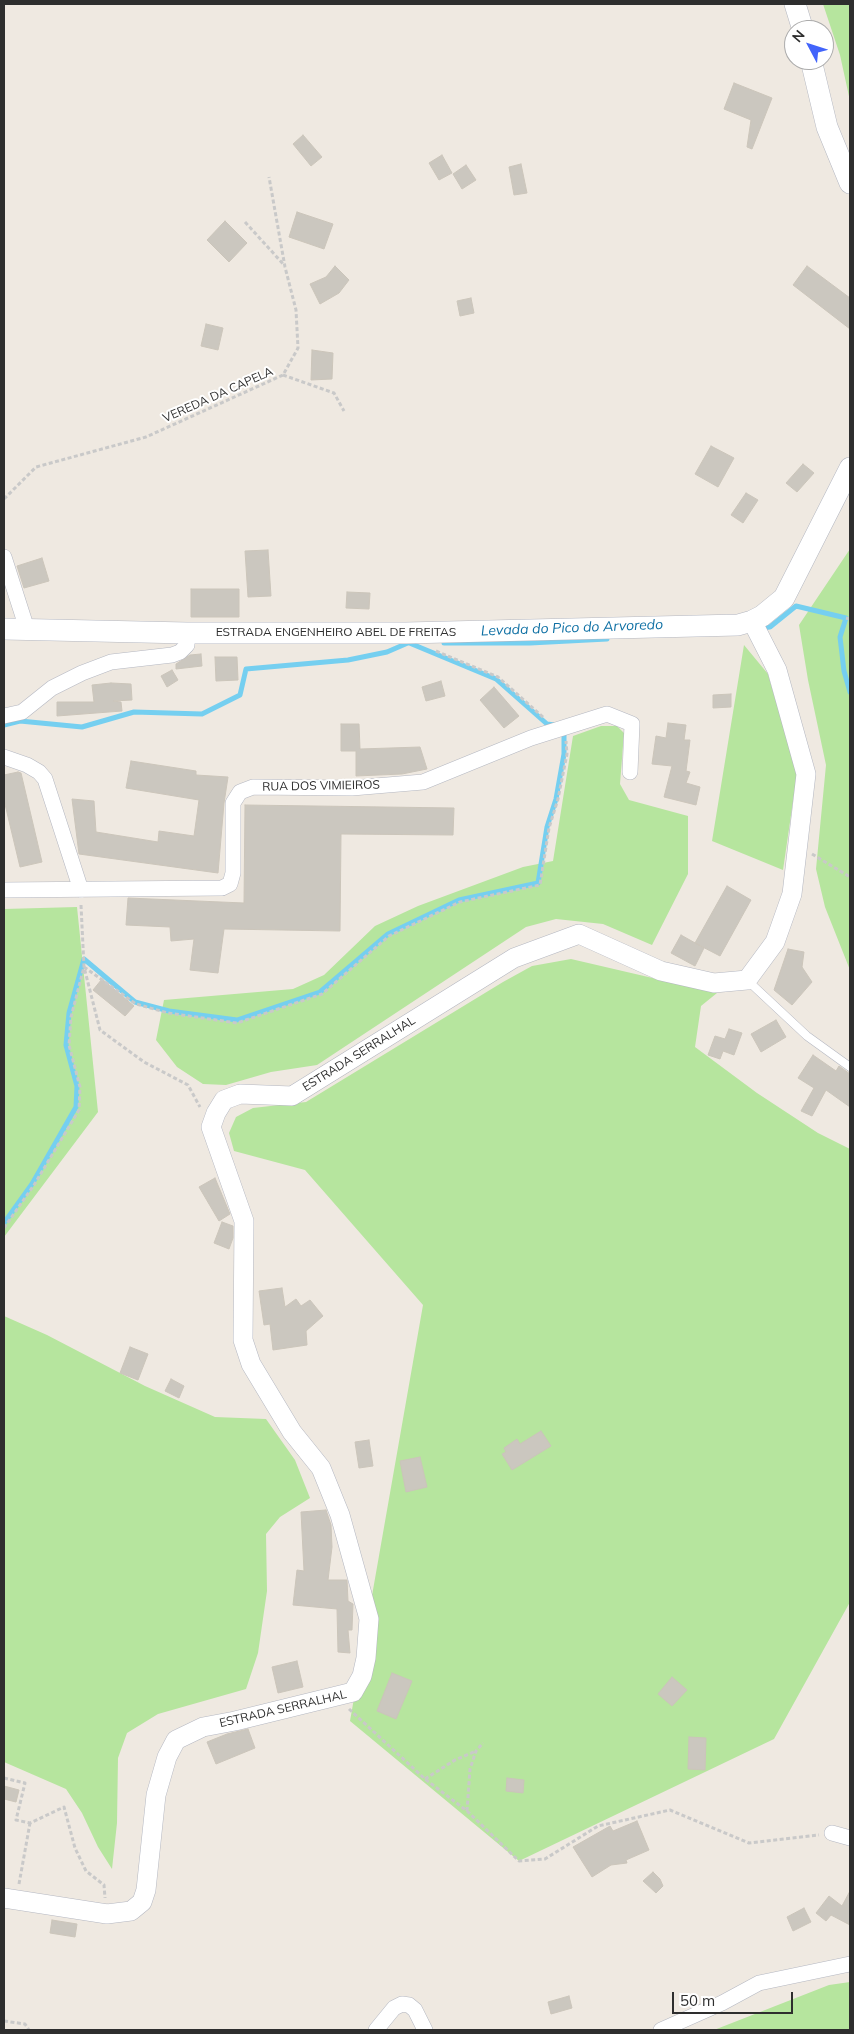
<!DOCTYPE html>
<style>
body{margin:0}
#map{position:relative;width:854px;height:2034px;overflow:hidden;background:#efe9e1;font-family:Mulish,sans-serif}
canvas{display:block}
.frame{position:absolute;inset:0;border:5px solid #2e2e2e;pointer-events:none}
.north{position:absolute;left:784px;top:20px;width:50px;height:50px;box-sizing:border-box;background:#fff;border:1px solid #ababab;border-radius:50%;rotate:310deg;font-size:14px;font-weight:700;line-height:20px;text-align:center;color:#2e2e2e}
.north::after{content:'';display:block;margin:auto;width:18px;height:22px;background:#4264fb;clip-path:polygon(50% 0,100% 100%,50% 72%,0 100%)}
.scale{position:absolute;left:672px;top:1992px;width:121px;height:22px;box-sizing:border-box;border:2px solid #2e2e2e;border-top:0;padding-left:6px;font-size:15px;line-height:18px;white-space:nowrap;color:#2e2e2e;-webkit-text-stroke:4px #fff;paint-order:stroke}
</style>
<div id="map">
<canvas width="854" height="2034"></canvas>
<div class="frame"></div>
<div class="north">N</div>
<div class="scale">50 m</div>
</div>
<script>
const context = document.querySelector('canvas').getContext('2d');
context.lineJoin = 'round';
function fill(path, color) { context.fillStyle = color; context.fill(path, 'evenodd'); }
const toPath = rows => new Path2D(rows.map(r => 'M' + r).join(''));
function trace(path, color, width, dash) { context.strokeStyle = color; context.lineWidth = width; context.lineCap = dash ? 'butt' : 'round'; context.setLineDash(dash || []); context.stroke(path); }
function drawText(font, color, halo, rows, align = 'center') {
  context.font = font + ' Mulish,sans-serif'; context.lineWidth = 4; context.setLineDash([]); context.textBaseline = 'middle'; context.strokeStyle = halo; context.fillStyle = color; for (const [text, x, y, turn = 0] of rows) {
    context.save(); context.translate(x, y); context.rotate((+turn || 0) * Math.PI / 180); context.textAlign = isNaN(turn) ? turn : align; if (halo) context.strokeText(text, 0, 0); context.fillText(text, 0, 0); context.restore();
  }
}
const green = toPath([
 [823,4,850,4,850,101,840,55],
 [850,549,850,970,825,907,816,869,826,765,808,680,799,625],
 [744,645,768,674,797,774,783,870,712,841],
 [601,726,617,726,624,733,620,784,629,800,688,816,688,874,652,945,603,924,556,919,526,927,317,1065,271,1072,226,1085,203,1084,177,1067,156,1040,164,1000,293,989,324,975,375,926,418,906,523,867,553,861,573,736],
 [77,907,98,1112,4,1237,4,909],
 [571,959,717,993,701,1006,695,1047,757,1093,818,1133,850,1149,850,1602,774,1739,519,1861,350,1721,423,1305,305,1170,234,1151,229,1133,236,1117,253,1108,306,1102,503,982,532,966],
 [4,1316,47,1335,145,1386,215,1417,266,1419,295,1460,310,1498,280,1517,266,1534,267,1591,258,1653,246,1689,158,1714,127,1733,118,1758,117,1823,112,1869,98,1847,82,1813,66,1789,4,1762],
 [850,1982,850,2030,714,2030,829,1985]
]);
const stream = toPath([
 [760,628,770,627,796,606,846,618,840,637,844,671,850,692],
 [407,642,496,679,547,724,555,725],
 [444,643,530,643,607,639],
 [4,725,20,721,82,727,134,712,202,714,240,695,246,669,348,660,387,652,410,642],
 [4,1223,32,1184,76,1107,77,1086,66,1045,69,1013,84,959,135,1002,169,1011,237,1020,320,992,388,934,459,900,538,883,547,827,556,799,564,754,564,729]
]);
const building = toPath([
 [734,83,772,98,752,149,747,147,751,120,724,109,734,83],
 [303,135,322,157,311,166,293,144,303,135],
 [442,155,452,173,439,180,429,163,442,155],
 [521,164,527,193,514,195,509,167,521,164],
 [466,165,476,180,462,189,453,174,466,165],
 [297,212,333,224,324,249,289,237,297,212],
 [225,221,247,243,229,262,207,240,225,221],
 [335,266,349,280,339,293,320,304,310,284,326,277,335,266],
 [807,266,850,298,850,329,793,285,807,266],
 [471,298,474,313,460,316,457,301,471,298],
 [206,324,223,328,218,350,201,346,206,324],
 [312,350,333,353,332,379,311,380,312,350],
 [711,446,734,458,718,487,695,474,711,446],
 [803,464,814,473,797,492,786,483,803,464],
 [746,493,758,500,743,523,731,515,746,493],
 [268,550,271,596,248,597,245,551,268,550],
 [42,558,49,581,24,588,17,566,42,558],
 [191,589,239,589,239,617,191,617,191,589],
 [347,592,370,593,369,609,346,608,347,592],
 [201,654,202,666,176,669,176,664,190,655,201,654],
 [215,657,237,657,238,680,216,681,215,657],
 [172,670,178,680,167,687,161,676,172,670],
 [441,681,445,696,426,701,422,687,441,681],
 [111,683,131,684,132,700,113,701,121,702,122,711,57,716,57,702,94,702,92,685,111,683],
 [494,687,519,716,504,728,480,700,494,687],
 [731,694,731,707,713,708,713,695,731,694],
 [668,723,686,725,684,740,690,740,686,771,690,772,686,783,700,787,696,805,664,797,672,766,652,764,656,736,666,738,668,723],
 [341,724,359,724,360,749,420,747,427,769,402,774,356,776,356,751,341,751,341,724],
 [131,761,196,771,196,775,228,777,224,803,218,873,79,854,72,799,94,801,96,832,158,842,159,831,194,836,199,800,126,788,131,761],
 [18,772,21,773,42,862,20,867,4,800,4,775,18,772],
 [245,805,454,808,453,835,341,834,340,931,224,929,218,973,190,970,194,939,171,941,170,927,126,925,128,898,244,903,245,805],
 [727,886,751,900,720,956,695,943,727,886],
 [681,935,704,948,695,966,671,953,681,935],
 [788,949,804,952,802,967,812,982,792,1005,774,990,788,949],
 [102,979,134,1006,125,1016,93,990,102,979],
 [776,1020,786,1037,761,1052,751,1034,776,1020],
 [729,1029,742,1033,734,1055,723,1051,720,1059,708,1055,715,1036,725,1039,729,1029],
 [813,1055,836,1071,839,1066,850,1074,850,1107,826,1090,812,1116,801,1111,814,1088,798,1078,813,1055],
 [215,1178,230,1214,219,1221,199,1187,215,1178],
 [222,1222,233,1226,233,1238,229,1249,214,1243,222,1222],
 [282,1288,285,1307,296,1299,301,1306,310,1300,323,1316,306,1331,307,1345,273,1350,270,1324,264,1325,259,1291,282,1288],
 [130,1347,148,1354,138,1380,120,1373,130,1347],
 [171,1379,184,1386,179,1398,165,1391,171,1379],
 [541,1431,551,1446,512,1470,502,1454,506,1452,504,1448,517,1439,520,1444,541,1431],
 [369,1440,373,1466,359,1468,355,1442,369,1440],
 [420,1457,427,1487,406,1492,400,1461,420,1457],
 [326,1510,331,1525,332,1547,328,1580,347,1580,348,1601,353,1604,352,1630,348,1630,350,1653,338,1652,337,1609,293,1605,297,1570,304,1571,301,1512,326,1510],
 [297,1661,303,1687,278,1693,272,1667,297,1661],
 [392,1673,412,1681,396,1719,377,1711,392,1673],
 [672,1677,687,1690,672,1706,658,1694,672,1677],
 [248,1729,255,1748,216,1764,207,1742,227,1734,248,1729],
 [689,1737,706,1738,705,1770,688,1769,689,1737],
 [507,1778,524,1780,523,1793,506,1791,507,1778],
 [4,1786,19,1790,16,1802,4,1799,4,1786],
 [637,1821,649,1850,626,1860,627,1863,611,1865,592,1877,573,1847,610,1826,613,1831,637,1821],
 [653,1872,660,1879,663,1886,656,1893,643,1881,653,1872],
 [850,1891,850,1925,831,1915,826,1921,816,1913,829,1896,842,1906,850,1891],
 [804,1908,811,1922,793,1931,787,1917,804,1908],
 [52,1920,77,1924,75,1937,50,1933,52,1920],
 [569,1996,572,2008,551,2014,548,2002,569,1996]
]);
const path = toPath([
 [245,222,285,266],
 [283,375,334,393,344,411],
 [4,499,36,467,146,437,283,375,298,348,296,310,285,267,269,177],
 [846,618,850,619],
 [436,651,498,677,544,718],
 [812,854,850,877],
 [81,905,84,967,100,1030,144,1062,188,1085,200,1107],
 [4,1228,34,1185,79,1110,80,1087,69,1045,71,1017,84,967,136,1004,168,1013,237,1023,322,994,389,936,460,902,540,885,549,828,558,799,567,754,566,741],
 [349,1709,425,1779,467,1811,519,1861,545,1859,598,1826,670,1810,749,1843,819,1835],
 [4,1778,25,1783,16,1820,30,1823,64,1807,75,1848,86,1871,104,1885,105,1898],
 [425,1779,455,1760,476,1751],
 [467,1811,470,1769,476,1751,483,1743],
 [19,1884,30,1823],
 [4,2021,25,2024,29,2030]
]);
const service = toPath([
 [747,980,807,1036,850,1067]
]);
const minor = toPath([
 [4,557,27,629],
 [4,716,22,712,52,688,82,673,111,662,172,655,180,652,187,645,187,633],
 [4,757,27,765,39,772,45,779,81,890],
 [4,890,222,888,230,884,233,873,233,803,240,792,253,787,352,788,423,782,531,738,607,714,632,724,630,772],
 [832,1833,850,1838],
 [376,2030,394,2008,402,2004,409,2005,415,2010,425,2030],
 [661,2030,722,2003,759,1983,850,1964]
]);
const tertiary = toPath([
 [4,1898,107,1914,131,1911,142,1902,146,1890,156,1795,167,1757,176,1740,203,1727,235,1721,353,1692,362,1676,366,1658,369,1619,340,1515,321,1468,292,1432,251,1364,243,1340,244,1221,211,1127,216,1113,224,1100,240,1094,292,1096,514,958,579,934,661,971,714,983,747,980,775,942,792,894,806,774,777,670,752,621]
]);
const secondary = toPath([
 [795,4,803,30],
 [811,60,827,127,850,183],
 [4,629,187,633,406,633,738,625,752,621,762,616,784,598,850,468]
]);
const streetNames = [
 ["VEREDA DA CAPELA",218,395,-24],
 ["ESTRADA ENGENHEIRO ABEL DE FREITAS",336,632],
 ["RUA DOS VIMIEIROS",321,786,-1],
 ["ESTRADA SERRALHAL",359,1054,-32],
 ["ESTRADA SERRALHAL",283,1709,-13]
];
const waterNames = [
 ["Levada do Pico do Arvoredo",572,628,-2]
];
fill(green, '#b6e59e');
trace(stream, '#75cff0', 5);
fill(building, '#cbc7bf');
trace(building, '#cbc5ba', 1);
trace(service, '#b4b7c1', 9);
trace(minor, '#b4b7c1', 16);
trace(tertiary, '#b4b7c1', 20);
trace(secondary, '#b4b7c1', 22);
trace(path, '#c9c9c9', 3, [4, 2.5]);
trace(service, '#fff', 8);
trace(minor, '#fff', 15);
trace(tertiary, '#fff', 19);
trace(secondary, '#fff', 21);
drawText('12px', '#2e2e2e', '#fff', streetNames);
drawText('italic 14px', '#0d6fa3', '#fff', waterNames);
</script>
